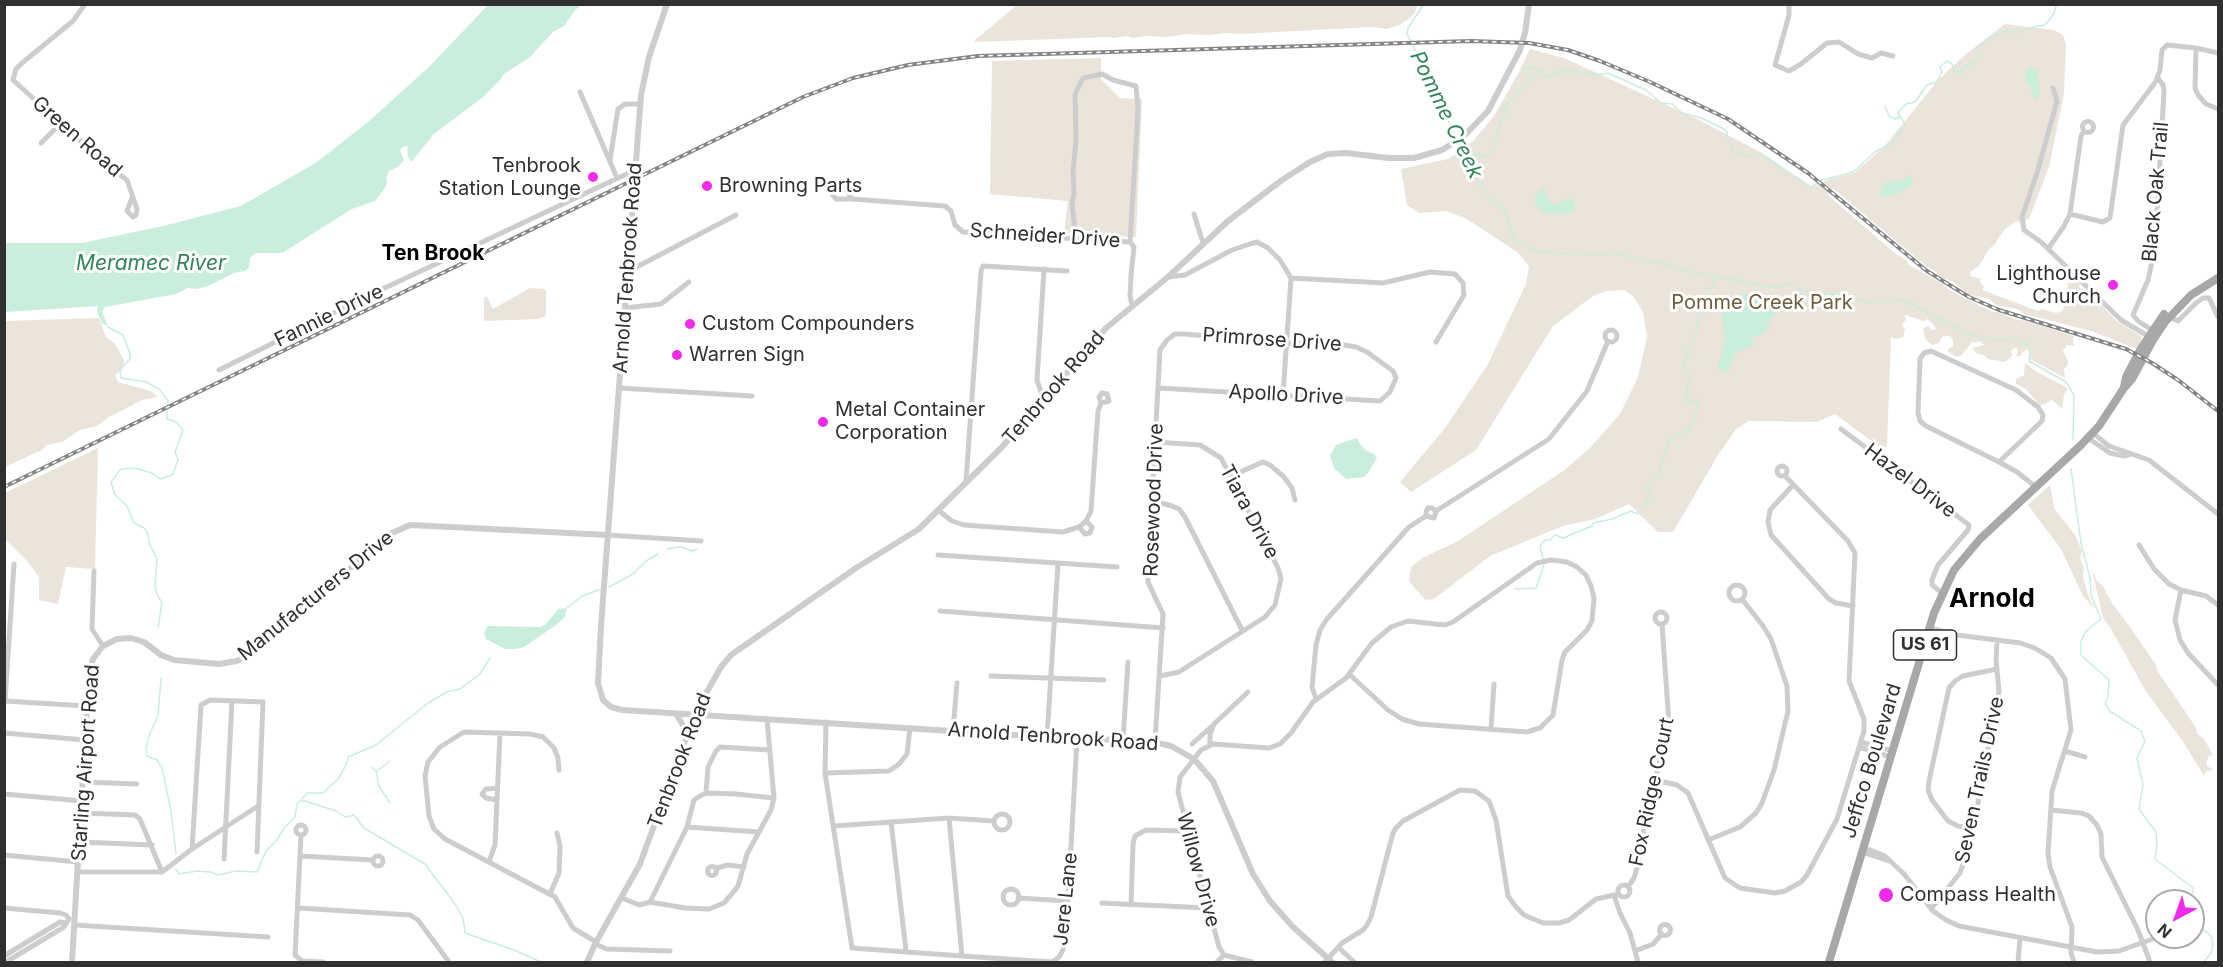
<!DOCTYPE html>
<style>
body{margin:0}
#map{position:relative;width:2223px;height:967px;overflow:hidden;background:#fff;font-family:Inter,sans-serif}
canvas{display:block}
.frame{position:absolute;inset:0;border:6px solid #303030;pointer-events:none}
.north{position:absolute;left:2145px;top:889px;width:60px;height:60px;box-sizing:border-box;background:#fff;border:2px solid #acacac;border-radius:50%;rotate:221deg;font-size:16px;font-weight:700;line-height:24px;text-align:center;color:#303030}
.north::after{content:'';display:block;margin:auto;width:21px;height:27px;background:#ef2bea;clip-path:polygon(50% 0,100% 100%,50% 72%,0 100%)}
</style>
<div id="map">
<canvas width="2223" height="967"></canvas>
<div class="frame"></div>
<div class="north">N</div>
</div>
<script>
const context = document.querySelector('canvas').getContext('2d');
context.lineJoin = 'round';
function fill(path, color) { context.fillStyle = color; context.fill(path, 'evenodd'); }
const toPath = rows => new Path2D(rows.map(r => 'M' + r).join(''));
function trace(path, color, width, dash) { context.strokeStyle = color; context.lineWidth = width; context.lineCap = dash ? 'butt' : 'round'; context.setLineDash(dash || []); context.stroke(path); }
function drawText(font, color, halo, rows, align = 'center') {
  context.font = font + ' Inter,sans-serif'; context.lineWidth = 6; context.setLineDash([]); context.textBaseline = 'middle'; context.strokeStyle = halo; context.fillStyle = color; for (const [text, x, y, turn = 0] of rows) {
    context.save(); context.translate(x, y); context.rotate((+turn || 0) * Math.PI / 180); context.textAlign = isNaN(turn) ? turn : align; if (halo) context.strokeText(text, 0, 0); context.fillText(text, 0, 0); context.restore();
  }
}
const green = toPath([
 [1017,5,1017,4,1417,5,1415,13,1407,20,1399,25,1387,29,1371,27,1240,34,1227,33,1208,35,1186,34,1167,37,1147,36,1132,38,1127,36,1114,38,1109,37,975,42,975,40],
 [2005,24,2054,30,2063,35,2066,44,2064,94,2049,167,2029,219,2015,222,2005,229,1994,245,1989,249,1979,266,1970,272,1971,276,1981,279,1980,282,1984,287,1982,290,2038,311,2042,309,2056,313,2063,311,2069,278,2072,276,2080,284,2079,287,2095,299,2118,322,2140,335,2142,338,2137,349,2091,331,2024,314,2017,309,1996,305,1987,298,1969,295,1953,282,1941,277,1935,271,1927,267,1834,189,1831,190,1828,194,1830,197,1896,254,1906,260,1909,265,1943,284,1949,290,1992,312,1998,312,2015,319,2031,322,2073,336,2074,346,2067,345,2063,351,2068,361,2067,367,2064,368,2065,378,2030,359,2028,349,2022,353,2020,356,2016,356,2018,350,2015,347,2011,351,2012,356,2005,362,1988,359,1984,355,1977,354,1972,348,1984,345,1981,342,1972,342,1961,356,1955,357,1947,350,1953,346,1953,340,1950,336,1943,336,1939,343,1932,345,1925,339,1923,329,1928,326,1932,330,1936,329,1933,324,1927,319,1924,321,1905,315,1906,320,1902,324,1905,330,1903,337,1896,339,1891,337,1887,446,1882,449,1835,414,1817,422,1749,421,1736,429,1718,455,1673,532,1658,532,1629,504,1595,519,1563,526,1490,556,1434,599,1425,600,1409,581,1411,567,1422,558,1458,541,1563,471,1590,448,1620,414,1638,377,1647,337,1643,312,1633,296,1624,290,1606,291,1593,296,1553,326,1476,450,1411,492,1400,482,1445,428,1487,366,1526,284,1529,266,1517,252,1467,219,1446,211,1419,213,1407,205,1401,169,1448,159,1473,141,1494,116,1519,72,1530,49,1564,58,1697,119,1764,154,1805,184,1813,187,1830,179,1854,173,1884,147,1939,79,1965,55],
 [1101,58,1101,79,1120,98,1142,99,1136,237,1064,233,1068,201,990,194,992,61],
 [530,288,545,289,546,291,546,316,539,319,484,321,484,297,487,297,493,309],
 [99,318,106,337,115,344,124,360,123,369,115,375,118,382,151,391,158,397,142,400,109,417,97,426,80,430,62,442,47,445,42,450,5,467,5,321],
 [2025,363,2037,372,2068,388,2064,395,2062,409,2052,400,2040,406,2026,389,2016,384,2016,379,2024,375],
 [98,448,95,569,66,567,58,604,39,600,39,577,27,561,5,539,5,493],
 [2050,485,2054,508,2075,535,2082,551,2080,558,2084,569,2083,577,2088,595,2095,609,2083,596,2061,549,2028,505],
 [2092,570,2097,581,2103,586,2112,603,2130,627,2156,665,2158,672,2185,711,2196,728,2197,734,2204,739,2213,755,2209,756,2206,763,2208,767,2214,769,2205,772,2204,776,2184,743,2145,690,2110,627,2103,618]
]);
const water = toPath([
 [488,5,582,5,575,10,564,26,553,32,530,57,504,74,500,80,483,97,434,134,412,161,410,161,407,154,408,146,402,147,400,151,404,160,398,167,389,171,386,178,387,183,385,188,375,201,352,209,282,253,256,253,250,258,249,268,245,271,234,273,208,286,197,289,187,288,176,294,105,307,102,311,108,327,102,323,97,312,98,306,5,312,5,243,82,243,163,226,241,206,317,162,368,122,430,66],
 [2031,68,2037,70,2038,74,2040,95,2037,100,2034,98,2030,86,2025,79,2025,72],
 [1909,175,1911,176,1913,182,1909,188,1890,196,1883,196,1880,194,1881,187,1886,183,1904,180],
 [1543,187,1545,195,1551,203,1558,205,1562,201,1570,198,1575,202,1574,210,1560,215,1546,213,1539,209,1534,199],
 [1744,294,1769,297,1778,303,1778,309,1768,324,1769,328,1760,335,1751,337,1754,346,1737,352,1732,360,1729,371,1721,372,1718,367,1725,341,1722,314,1733,297],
 [1356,438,1365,450,1374,454,1377,458,1368,473,1364,477,1346,479,1334,468,1330,455,1336,445],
 [567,608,565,617,556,625,524,647,515,649,505,649,486,639,484,632,488,626,541,627,546,624,558,609]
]);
const stream = toPath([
 [1424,4,1408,28,1407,34,1439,98,1456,138],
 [1885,106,1889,116,1895,119,1899,117],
 [1458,142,1479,184,1493,200,1503,207,1513,238,1528,248,1539,252,1608,255,1613,252,1647,262,1666,264,1687,271,1776,288],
 [1464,155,1487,156,1491,153,1495,145,1500,122,1507,116,1507,112,1503,110,1504,106,1510,102,1524,85,1532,81,1534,77,1525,73,1524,67,1534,67,1550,77,1558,72,1572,71,1598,75,1608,73,1646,90,1661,103,1672,104,1682,113,1701,118,1724,129,1727,132,1728,142,1731,144,1733,151,1748,156,1761,154,1811,187,1823,180,1853,172,1875,152,1892,143,1905,124,1898,113,1906,104,1915,102,1927,85,1937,82,1942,71,1940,67,1947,61,1952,64,1954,71,1961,73,1963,67,1980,59,1975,50,1976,48,1987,39,2006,31,2021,32,2033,27,2045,25,2053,15,2057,4],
 [1778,288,1787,283,1798,289,1820,296,1837,293,1869,303,1876,302],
 [1879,302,1904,300,1961,330,1982,338,2001,340,2012,338,2027,344,2030,349,2029,361,2066,382,2074,395,2073,439],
 [108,327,123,335,130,354,130,359,120,370,121,378,146,382,159,389,168,401,167,419,176,422,183,430,175,452,178,459,173,474,169,476,160,479,152,473,135,468,123,469,120,470,111,482,115,495,127,506,134,523,144,528,147,532,150,545,157,559,155,585,157,594,162,603,158,628],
 [1689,346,1692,344,1698,327,1698,315,1705,312,1704,304,1709,296,1705,289,1712,288,1717,277],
 [1685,370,1682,365,1689,357,1683,350,1686,348],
 [2071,469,2081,543,2090,578,2091,595,2101,619,2086,631,2081,641,2081,655,2109,680,2108,696,2105,704,2111,712,2141,731,2145,741,2137,758,2143,785,2139,809,2156,832,2157,843,2155,859,2193,888,2193,893,2183,901],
 [1644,507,1651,492,1645,489,1651,481,1661,477,1661,464,1671,437,1688,430,1695,418,1698,401,1693,400,1687,402,1685,398,1691,374,1688,372],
 [667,549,681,547,692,551,697,549],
 [1543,559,1540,546,1545,540,1550,540,1555,535,1563,538,1592,526,1593,523,1612,519,1631,511,1638,514,1643,509],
 [609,587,633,574,646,561,658,554],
 [1515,589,1536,588,1544,565],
 [567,608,582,596,601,589],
 [161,678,158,716,150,733,146,748,147,756,157,760,162,768,171,811,176,854],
 [371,767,376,771,379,786,390,803],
 [377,771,390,761],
 [302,799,307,793,323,793,339,778,346,765,348,757,376,745,428,703,447,692,460,689,480,674,490,658],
 [176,869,179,874,197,871,211,872,218,875,236,871,257,872,266,851,277,840,284,828,295,817,297,804,300,801,305,801,336,811,345,817,354,815,364,828,425,864,455,904,463,918,465,933,514,950,541,962],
 [2193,933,2204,930,2211,936,2213,945,2211,953,2204,962]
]);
const minor = toPath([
 [85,4,73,21,22,63,16,69,13,80,107,165,127,180,137,209,136,215,133,217,127,211,132,198],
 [1789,4,1789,15,1775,65,1789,71,1801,64,1827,43,1839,42,1858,54,1872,58,1881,53,1893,56],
 [2196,48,2195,88,2198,95,2206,104,2218,109],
 [2156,81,2160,70,2162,50,2167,45,2196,48,2218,53],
 [2053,88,2057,101,2037,173,2022,217,2024,230,2041,242,2121,320,2148,336],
 [580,92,617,178],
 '2082.5 127a5.5 5.5 0 1 1 11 0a5.5 5.5 0 1 1-11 0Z',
 [41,143,60,124],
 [610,160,618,109,625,104,641,104],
 [850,199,836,199,832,194,833,187,839,184,844,186,852,199,945,206,951,211,955,225,963,232,1130,242,1134,247,1131,275,1130,296,1132,305],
 [1194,214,1203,243],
 [2070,214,2103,222,2110,218,2123,125,2154,84],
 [1076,239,1072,203,1074,194,1073,171,1076,141,1075,94,1083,78,1102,74,1113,80,1136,86,1138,109,1130,242],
 [2048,249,2064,226,2070,214,2081,136,2084,131],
 [627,272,736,215],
 [1168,277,1185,275,1232,250,1253,243,1257,242,1268,248,1280,260,1291,278,1283,395],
 [1291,278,1383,283,1430,272,1455,274,1463,283,1464,295,1436,342],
 [625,308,661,304,689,282],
 [2170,317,2178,321,2196,303,2203,298,2209,298,2218,317],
 [2152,330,2138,321,2133,315,2148,280,2155,249,2164,91,2163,85,2158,78],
 '1605 336a6 6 0 1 1 12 0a6 6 0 1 1-12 0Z',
 [1931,351,2016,390,2038,407,2043,415,2042,421,1999,462,1926,426,1920,421,1918,413,1920,359,1924,353,1931,351],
 [219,370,370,295,635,170],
 [619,388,752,396],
 [1043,398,1037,380,1044,269],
 [1841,429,1969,525,1968,530,1938,565,1932,580,1932,585,1942,593],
 [2093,433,2109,446,2149,460,2218,514],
 [2088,438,2110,453,2124,456,2131,454],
 [1155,442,1200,445,1221,458,1278,568,1281,579,1275,605,1265,617,1179,672,1160,676],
 [1999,462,2017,472,2036,487],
 '1777 471a5 5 0 1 1 10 0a5 5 0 1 1-10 0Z',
 [1231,476,1263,462,1270,465,1284,477,1292,488,1295,500],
 [966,481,981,271,983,266,1067,271],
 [1793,485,1770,510,1768,522,1771,535,1829,599,1836,603,1853,606],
 [1151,500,1172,506,1179,509,1185,517,1242,630],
 [938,510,952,521,964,525,1063,532,1079,527,1086,521,1091,511,1098,411,1101,403,1099,397,1102,393,1107,394,1109,401,1101,403],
 [1426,516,1426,512,1428,508,1432,508,1436,511],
 [1079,527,1085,534,1090,533,1092,527,1086,521],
 [608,535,701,541],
 [2139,545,2154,569,2169,584,2181,590,2206,596,2218,605],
 [938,555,1117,567],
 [94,571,92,629,103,646],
 '1729 593a8 8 0 1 1 16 0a8 8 0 1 1-16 0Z',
 [2181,590,2175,620,2180,640,2188,653,2218,685],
 [940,611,1163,628],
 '1655 618a6 6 0 1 1 12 0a6 6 0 1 1-12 0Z',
 [1930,628,1957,635,2020,643,2035,648,2051,658,2065,679,2071,730,2052,791,2048,854,2050,867,2072,927,2071,953,2074,962],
 [991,676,1104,680],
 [1316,699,1312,687,1316,645,1320,630,1327,619,1409,527,1426,516,1434,518,1436,511,1549,439,1587,391,1608,341],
 [4,701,87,706],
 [5,701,14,564],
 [826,722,825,773,852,948,962,956,1052,962,1059,957,1063,950,1068,901,1077,739],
 [1491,729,1494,684],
 [953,730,957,683],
 [4,733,85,740],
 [1047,737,1058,563],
 [1123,740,1128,662],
 [1155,742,1163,614,1148,582,1148,571,1160,350,1167,340,1175,334,1184,334,1288,343,1338,344,1356,347,1367,352,1393,371,1396,378,1390,392,1380,401,1159,388],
 [1861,742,1893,751],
 [1192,744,1211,727],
 [1210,744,1210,734,1214,724,1248,692],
 [1859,747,1891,757],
 [2065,751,2085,757],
 [559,770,558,758,554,748,543,737,530,734,464,732,440,747,428,762,425,776,429,816,434,829,445,839,555,897,573,928,596,942],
 [825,773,889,771,899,764,907,754,910,728],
 [1655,780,1677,785,1688,793,1725,878,1740,888,1775,893,1785,891,1801,882,1807,875,1837,819,1864,731,1864,719,1849,681,1855,553,1848,541,1785,476],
 [83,782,137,784],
 [706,793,708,767,716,751,720,747,770,750],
 [4,794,82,801],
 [497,800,486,798,482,794,486,789,497,788],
 [2051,810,2081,813,2089,816,2097,825,2101,834,2102,857,2138,930,2150,962],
 [81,813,135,815,140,819,162,872],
 '994 822a8 8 0 1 1 16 0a8 8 0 1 1-16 0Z',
 [949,818,962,956],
 [891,822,906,951],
 '296 830a5 5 0 1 1 10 0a5 5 0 1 1-10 0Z',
 [834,826,949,818,994,821],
 [687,827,759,832],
 [1973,829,1958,826,1948,821,1932,800,1928,790,1929,781,1949,688,1955,681,1963,676,1997,669],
 [301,835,295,955,302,961,323,962],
 [1708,840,1740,827,1756,813,1762,803,1774,770,1788,711,1787,686,1771,639,1763,626,1742,599],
 [79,842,152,845],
 [1863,847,1885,856,1904,874,1933,911,1946,920,1959,926,2097,952,2119,951,2158,937],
 [192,849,201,705,210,700,263,702,257,852],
 [1862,852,1889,861],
 [4,855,78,862],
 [300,856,373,860],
 '373 861a5 5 0 1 1 10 0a5 5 0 1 1-10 0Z',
 [224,859,232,701],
 [489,862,495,845,500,733],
 '707.5 871a4.5 4.5 0 1 1 9 0a4.5 4.5 0 1 1-9 0Z',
 [717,868,728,865,744,867],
 [78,872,162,872],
 [162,872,192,849,258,806],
 '1618 891a6 6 0 1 1 12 0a6 6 0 1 1-12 0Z',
 [1628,887,1634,878,1637,868,1646,816,1669,724,1662,624],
 '1003 897a8 8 0 1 1 16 0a8 8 0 1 1-16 0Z',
 [550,894,559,873,560,846,557,833],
 [1614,895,1620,913,1630,933,1638,962],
 [622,898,639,905,650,902,685,908,709,909,724,903,731,895,738,886,747,854,771,810,774,798,767,719],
 [1018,898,1068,901],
 [650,902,687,827,694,800,700,796,706,793,736,794,774,798],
 [1102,903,1207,908],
 [1131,905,1133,844,1135,836,1146,830,1187,831],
 [4,908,60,913,66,915,69,919,64,927,6,962],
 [299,908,410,915,418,920,449,962],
 [1931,909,1960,873,1971,840,1999,691,1996,660,1997,641],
 '1659.5 930a5.5 5.5 0 1 1 11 0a5.5 5.5 0 1 1-11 0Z',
 [75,925,268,937],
 [595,944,607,949,670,951],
 [1338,947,1354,962],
 [1635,951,1653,944,1662,934],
 [4,956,60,922,66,923],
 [1217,962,1224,955],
 [1252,962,1224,955,1219,947,1178,792,1180,777,1201,750,1213,744,1269,748,1280,744,1291,733,1313,702,1346,678,1372,643,1391,627,1408,621,1445,625,1453,622,1537,563,1551,560,1567,562,1577,567,1586,575,1591,586,1594,598,1592,621,1587,630,1565,652,1562,660,1553,715,1540,728,1527,732,1419,724,1402,719,1388,710,1349,674],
 [1325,962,1342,943,1363,930,1367,925,1371,917,1393,833,1396,828,1403,821,1460,790,1475,791,1489,801,1496,820,1508,896,1516,907,1524,915,1543,923,1559,923,1569,920,1596,899,1619,894],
 [2018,962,2020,938]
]);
const tertiary = toPath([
 [667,4,649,57,641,95,601,626,598,683,603,700,611,707,622,710,1077,739,1145,740,1171,746,1194,759,1213,781,1253,874,1270,901,1293,927,1332,962],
 [676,714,688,733],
 [72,962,89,673,93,659,103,646,117,639,131,638,144,642,161,655,174,660,219,664,237,661,250,653,392,533,410,525,608,535],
 [587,962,595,944,640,864,696,711,721,667,731,655,856,568,919,529,1002,447,1106,328,1168,277,1228,221,1282,180,1310,162,1328,154,1346,153,1388,158,1414,158,1442,150,1463,137,1488,111,1520,50,1525,33,1529,4]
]);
const primary = toPath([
 [2124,387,2126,377,2140,350,2164,314],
 [1829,962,1934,613,1954,570,1980,539,2081,445,2099,426,2124,388,2132,379,2153,340,2165,322,2191,295,2218,278]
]);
const rail = toPath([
 [4,487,803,97,853,78,908,65,978,56,1471,41,1529,43,1568,50,1600,61,1650,82,1728,119,1808,173,1927,271,1969,297,1999,310,2126,349,2152,363,2178,380,2218,411]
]);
const markers = [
 [593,177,6,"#ef2bea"],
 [707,186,6,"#ef2bea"],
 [2113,285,6,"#ef2bea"],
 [690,324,6,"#ef2bea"],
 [677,355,6,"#ef2bea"],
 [823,422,6,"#ef2bea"],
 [1886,895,8,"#ef2bea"]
];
const shields = [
 [1925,645,63]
];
const shieldNames = [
 ["US 61",1925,645]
];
const streetNames = [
 ["Green Road",77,137,41],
 ["Black Oak Trail",2156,192,-85],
 ["Schneider Drive",1045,236,4],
 ["Arnold Tenbrook Road",628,268,-86],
 ["Fannie Drive",329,316,-26],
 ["Primrose Drive",1272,340,4],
 ["Tenbrook Road",1054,388,-49],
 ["Apollo Drive",1286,395,3],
 ["Hazel Drive",1910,481,37],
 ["Rosewood Drive",1154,500,-88],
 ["Tiara Drive",1249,512,62],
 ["Manufacturers Drive",316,596,-39],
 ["Arnold Tenbrook Road",1053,737,4],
 ["Tenbrook Road",680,761,-69],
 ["Jeffco Boulevard",1872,761,-73],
 ["Starling Airport Road",86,763,-86],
 ["Seven Trails Drive",1980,780,-78],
 ["Fox Ridge Court",1652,792,-78],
 ["Willow Drive",1198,870,75],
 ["Jere Lane",1066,899,-84]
];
const poiNames = [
 ["Tenbrook",581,166,"right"],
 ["Station Lounge",581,189,"right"],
 ["Browning Parts",719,186],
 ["Lighthouse",2101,274,"right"],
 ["Church",2101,297,"right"],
 ["Custom Compounders",702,324],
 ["Warren Sign",689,355],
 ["Metal Container",835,410],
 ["Corporation",835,433],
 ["Compass Health",1900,895]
];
const parkNames = [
 ["Pomme Creek Park",1762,303]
];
const waterNames = [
 ["Pomme Creek",1446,115,64],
 ["Meramec River",151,264]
];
const neighbourhoodNames = [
 ["Ten Brook",433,254]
];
const districtNames = [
 ["Arnold",1992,599]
];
fill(green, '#ebe4db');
fill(water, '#c9eedb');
trace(stream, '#c9eedb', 1.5);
trace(minor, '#cdcdcd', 5);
trace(tertiary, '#cdcdcd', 6);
trace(primary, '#a8a8a8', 8);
trace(rail, '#858585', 4);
trace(rail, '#fff', 1.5, [4.5]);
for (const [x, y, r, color] of markers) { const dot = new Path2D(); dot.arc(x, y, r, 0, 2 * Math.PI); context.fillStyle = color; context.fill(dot); trace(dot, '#fff', 2); }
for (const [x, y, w] of shields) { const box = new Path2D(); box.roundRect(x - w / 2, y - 15, w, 30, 4.5); context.fillStyle = '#fff'; context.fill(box); trace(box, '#303030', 1.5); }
drawText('bold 18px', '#303030', null, shieldNames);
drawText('20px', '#303030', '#fff', streetNames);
drawText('20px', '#303030', '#fff', poiNames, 'left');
drawText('20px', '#6f5c3b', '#fff', parkNames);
drawText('italic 21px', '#33845a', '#fff', waterNames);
drawText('bold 21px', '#000', '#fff', neighbourhoodNames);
drawText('bold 26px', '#000', '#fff', districtNames);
</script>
